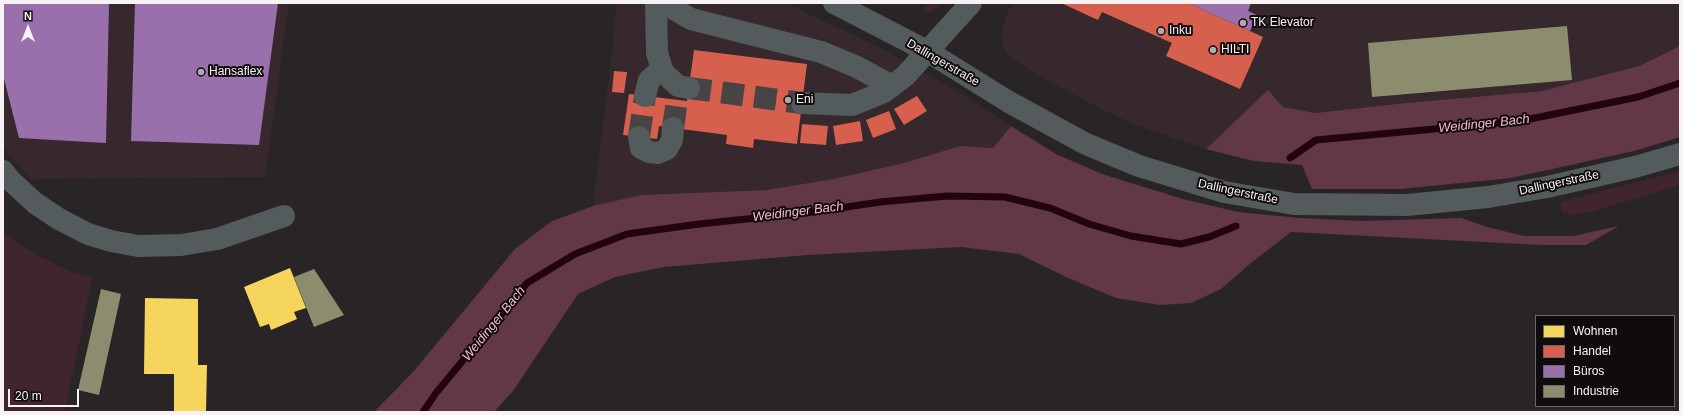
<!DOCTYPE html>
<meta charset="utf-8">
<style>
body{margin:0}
#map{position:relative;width:1683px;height:415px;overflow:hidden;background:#292425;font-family:Arial,sans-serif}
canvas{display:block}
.frame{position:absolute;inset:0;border:4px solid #f8f2f4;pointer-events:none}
.legend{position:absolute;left:1535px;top:315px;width:140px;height:92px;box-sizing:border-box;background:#100c0e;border:1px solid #6d686a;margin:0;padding:5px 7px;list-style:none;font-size:12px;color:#f8f2f4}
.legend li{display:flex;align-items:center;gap:8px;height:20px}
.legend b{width:20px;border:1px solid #6d686a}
.north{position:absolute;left:8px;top:8px;width:40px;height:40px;-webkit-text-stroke:3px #100c0e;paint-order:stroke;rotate:0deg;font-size:11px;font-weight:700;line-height:16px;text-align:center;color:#f8f2f4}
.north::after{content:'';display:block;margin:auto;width:14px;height:18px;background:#f8f2f4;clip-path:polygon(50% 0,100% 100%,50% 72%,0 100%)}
.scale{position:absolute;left:8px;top:389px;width:71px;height:18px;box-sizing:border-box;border:2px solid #f8f2f4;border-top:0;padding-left:5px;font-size:12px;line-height:14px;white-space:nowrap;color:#f8f2f4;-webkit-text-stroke:3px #100c0e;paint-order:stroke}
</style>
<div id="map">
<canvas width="1683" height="415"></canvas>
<div class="frame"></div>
<ul class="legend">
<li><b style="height:11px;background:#f6d55c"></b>Wohnen</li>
<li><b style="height:11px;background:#d6604d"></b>Handel</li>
<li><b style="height:11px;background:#9970ab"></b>Büros</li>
<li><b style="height:11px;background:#8c8c6e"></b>Industrie</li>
</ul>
<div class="north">N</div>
<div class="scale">20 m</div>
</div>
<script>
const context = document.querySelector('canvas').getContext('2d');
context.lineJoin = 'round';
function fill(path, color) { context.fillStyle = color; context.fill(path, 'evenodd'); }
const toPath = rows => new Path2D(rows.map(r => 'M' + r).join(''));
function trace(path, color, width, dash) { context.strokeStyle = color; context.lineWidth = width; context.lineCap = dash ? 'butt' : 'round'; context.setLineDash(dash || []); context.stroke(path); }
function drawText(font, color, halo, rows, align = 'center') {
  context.font = font + ' Arial,sans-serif'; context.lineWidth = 4; context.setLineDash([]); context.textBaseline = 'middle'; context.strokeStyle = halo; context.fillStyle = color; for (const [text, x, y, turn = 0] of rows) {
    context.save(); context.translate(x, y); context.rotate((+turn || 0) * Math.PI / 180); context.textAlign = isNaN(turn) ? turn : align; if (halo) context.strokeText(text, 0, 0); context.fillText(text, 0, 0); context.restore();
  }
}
const built = toPath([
 [3,3,289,3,265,177,30,179,3,147],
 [616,3,786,3,885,50,958,92,1011,126,993,148,960,146,900,164,833,179,766,190,641,195,593,206,612,52],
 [1015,3,1680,3,1680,46,1639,66,1543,91,1406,103,1316,113,1283,107,1268,90,1206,149,1138,126,1099,108,1043,78,1007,55,1004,49,1001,34,1004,21,1009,10]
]);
const green = toPath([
 [929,3,943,3,931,12,928,13,923,9],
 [1680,171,1680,185,1594,211,1575,215,1562,212,1560,202],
 [3,231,16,242,41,257,71,272,92,278,65,412,3,412]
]);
const forest = toPath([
 [1680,46,1680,137,1634,151,1511,178,1400,189,1312,189,1302,165,1254,161,1206,149,1268,90,1283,107,1316,113,1406,103,1542,91,1639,66],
 [1011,126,1056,154,1102,174,1183,199,1238,212,1300,218,1362,221,1461,218,1487,227,1524,236,1573,236,1619,226,1586,245,1541,245,1291,232,1251,263,1221,289,1191,303,1160,305,1116,298,1066,277,1019,254,961,247,807,255,664,267,615,277,578,294,513,391,494,412,374,412,413,372,515,249,552,221,593,206,641,195,766,190,833,179,900,164,960,146,993,148]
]);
const homes = toPath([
 [290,268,306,308,294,312,297,319,271,330,269,324,260,327,244,287],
 [145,298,198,299,198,365,207,365,206,412,174,412,174,374,144,374]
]);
const shops = toPath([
 [1061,3,1188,3,1263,37,1240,89,1166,56,1172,43,1102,12,1098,20],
 [694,50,807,64,797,144,754,139,753,148,726,144,727,135,659,126,657,139,623,135,629,94,687,101],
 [614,71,627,72,624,93,612,92],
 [917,96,927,111,904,125,894,109],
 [889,111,896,129,873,138,866,120],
 [860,121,863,141,836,145,833,126],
 [802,124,828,126,826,145,800,143]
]);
const offices = toPath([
 [3,3,109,3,106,143,19,138,3,75],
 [135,3,278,3,259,145,131,141],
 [1188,3,1251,3,1248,11,1257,15,1250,31]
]);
const industry = toPath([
 [1567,26,1572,80,1372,97,1368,43],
 [314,269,344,315,314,327,294,277],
 [101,289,121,294,99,395,78,390]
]);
const stream = toPath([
 [1290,158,1316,140,1520,121,1638,97,1680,83],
 [423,412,436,393,527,283,575,254,627,234,699,224,813,212,880,202,947,196,1005,197,1050,208,1089,224,1131,236,1181,244,1209,237,1236,226]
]);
const minorTunnel = toPath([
 [689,88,802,103],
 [673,128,677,100],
 [639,137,645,96]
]);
const minor = toPath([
 [656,3,657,53,663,72,678,86,689,88],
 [664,3,691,19,821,52,857,67,892,86],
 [834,3,927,51,1009,102,1086,144,1139,166,1224,192,1294,204,1407,205,1488,197,1547,187,1635,167,1680,154],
 [645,96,649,80,656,74,663,72],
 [802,103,852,105,884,92,905,76,971,3],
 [639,137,641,148,649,152,658,153,667,149,672,140,673,128],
 [3,171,10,180,35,203,59,219,88,234,111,241,138,246,181,245,217,239,284,216]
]);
const markers = [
 [1243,23,4,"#b0aaac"],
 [1161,31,4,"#b0aaac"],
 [1213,50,4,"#b0aaac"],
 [201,72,4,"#b0aaac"],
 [788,100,4,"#b0aaac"]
];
const poiNames = [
 ["TK Elevator",1251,23],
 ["Inku",1169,31],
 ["HILTI",1221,50],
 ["Hansaflex",209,72],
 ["Eni",796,100]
];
const streetNames = [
 ["Dallingerstraße",943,63,30],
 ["Dallingerstraße",1559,183,-12],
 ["Dallingerstraße",1238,192,12]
];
const waterNames = [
 ["Weidinger Bach",1484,124,-6],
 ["Weidinger Bach",798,212,-7],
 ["Weidinger Bach",494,324,-51]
];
fill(built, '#36282d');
fill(green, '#40252f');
fill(forest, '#623848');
fill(homes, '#f6d55c');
fill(shops, '#d6604d');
fill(offices, '#9970ab');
fill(industry, '#8c8c6e');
trace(stream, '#240311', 7);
trace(minorTunnel, '#484344', 22, [22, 11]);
trace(minor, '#545b5c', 22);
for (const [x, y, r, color] of markers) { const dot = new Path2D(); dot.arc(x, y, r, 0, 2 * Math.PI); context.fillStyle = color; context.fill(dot); trace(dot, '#100c0e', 1.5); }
drawText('12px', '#f8f2f4', '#100c0e', poiNames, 'left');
drawText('12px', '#f8f2f4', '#100c0e', streetNames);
drawText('italic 13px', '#fab8cf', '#100c0e', waterNames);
</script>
